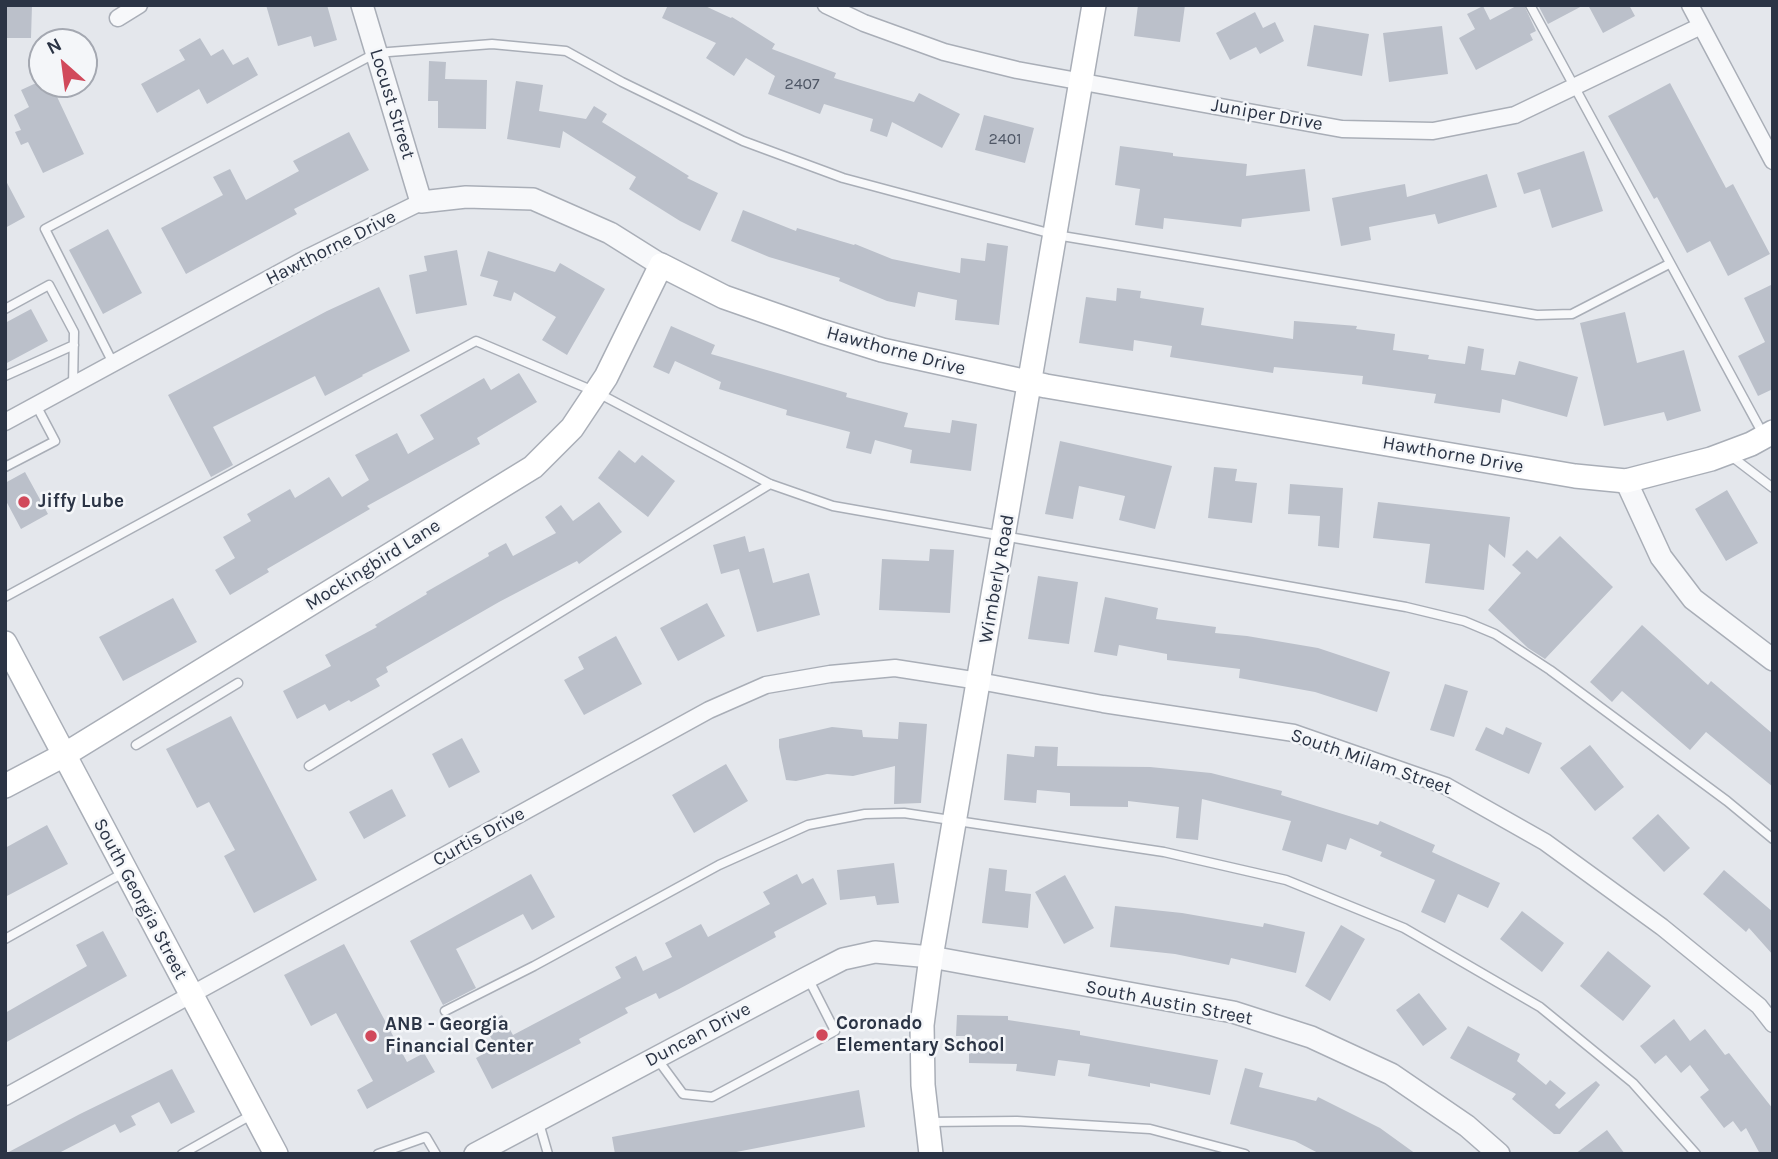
<!DOCTYPE html>
<style>
body{margin:0}
#map{position:relative;width:1778px;height:1159px;overflow:hidden;background:#e4e7ec;font-family:Karla,sans-serif}
canvas{display:block}
.frame{position:absolute;inset:0;border:7px solid #2b3445;pointer-events:none}
.north{position:absolute;left:28px;top:28px;width:70px;height:70px;box-sizing:border-box;background:#f4f6f9;border:2px solid #a4a8b1;border-radius:50%;rotate:332deg;font-size:19px;font-weight:700;line-height:28px;text-align:center;color:#2b3445}
.north::after{content:'';display:block;margin:auto;width:24px;height:32px;background:#d1495b;clip-path:polygon(50% 0,100% 100%,50% 72%,0 100%)}
</style>
<div id="map">
<canvas width="1778" height="1159"></canvas>
<div class="frame"></div>
<div class="north">N</div>
</div>
<script>
const context = document.querySelector('canvas').getContext('2d');
context.lineJoin = 'round';
function fill(path, color) { context.fillStyle = color; context.fill(path, 'evenodd'); }
const toPath = rows => new Path2D(rows.map(r => 'M' + r).join(''));
function trace(path, color, width, dash) { context.strokeStyle = color; context.lineWidth = width; context.lineCap = dash ? 'butt' : 'round'; context.setLineDash(dash || []); context.stroke(path); }
function drawText(font, color, halo, rows, align = 'center') {
  context.font = font + ' Karla,sans-serif'; context.lineWidth = 5; context.setLineDash([]); context.textBaseline = 'middle'; context.strokeStyle = halo; context.fillStyle = color; for (const [text, x, y, turn = 0] of rows) {
    context.save(); context.translate(x, y); context.rotate((+turn || 0) * Math.PI / 180); context.textAlign = isNaN(turn) ? turn : align; if (halo) context.strokeText(text, 0, 0); context.fillText(text, 0, 0); context.restore();
  }
}
const building = toPath([
 [5,5,32,5,31,38,5,38],
 [266,5,327,5,337,40,314,47,311,36,278,46],
 [668,5,703,5,731,18,732,17,775,44,772,49,836,73,834,78,914,102,919,93,960,114,942,148,892,122,887,137,870,131,873,119,824,104,820,114,768,94,775,76,746,58,734,76,706,58,716,43,662,18],
 [1138,5,1185,5,1180,42,1134,36],
 [1518,5,1524,5,1536,31,1530,34,1533,40,1476,70,1459,38,1475,29,1467,14,1483,6,1490,20],
 [1538,5,1584,5,1548,24],
 [1588,5,1629,5,1635,16,1603,33],
 [1255,12,1263,28,1275,22,1284,41,1260,54,1256,47,1230,60,1216,33],
 [1314,25,1369,34,1362,76,1307,66],
 [1442,26,1448,74,1389,82,1383,33],
 [200,38,211,56,223,49,233,65,248,57,258,75,207,104,199,89,157,113,141,84,185,60,179,50],
 [429,61,446,62,445,79,487,80,486,129,438,128,438,101,428,101],
 [516,81,543,85,539,111,586,119,594,106,607,114,602,122,689,176,687,178,718,193,700,231,680,221,629,189,636,177,563,131,560,148,507,139],
 [1670,83,1726,188,1733,184,1770,254,1728,276,1710,241,1687,253,1657,197,1654,199,1608,116],
 [34,84,51,84,84,154,43,173,28,142,21,145,15,132,21,130,14,115,29,107,21,90],
 [984,115,1034,128,1025,163,975,150],
 [349,132,369,170,294,209,297,214,186,274,161,228,223,195,213,177,230,169,246,200,299,171,293,161],
 [1120,146,1173,153,1173,156,1247,164,1246,176,1305,169,1310,211,1242,219,1241,227,1164,218,1163,229,1135,225,1140,189,1115,185],
 [1584,151,1603,211,1552,228,1540,189,1524,194,1517,173],
 [1487,174,1497,207,1438,224,1435,214,1369,227,1371,240,1341,246,1332,198,1405,184,1407,197],
 [5,179,25,217,5,228],
 [743,210,796,231,797,228,854,245,855,244,892,259,960,273,961,258,985,261,987,243,1008,246,999,325,955,320,957,300,918,292,915,307,887,301,839,281,840,278,769,257,731,241],
 [108,229,142,293,103,314,69,250],
 [457,250,467,305,416,314,409,275,427,271,424,256],
 [488,251,555,272,560,263,605,289,567,355,542,340,556,317,514,292,511,301,493,296,498,281,480,276],
 [1773,284,1773,389,1758,396,1738,356,1765,342,1744,298],
 [379,287,410,351,362,375,363,376,325,396,315,376,213,427,233,465,211,477,168,395,327,311],
 [1117,288,1141,291,1140,298,1204,308,1201,325,1293,339,1294,321,1357,326,1356,329,1395,334,1393,350,1429,355,1428,359,1465,364,1468,346,1484,349,1481,370,1515,375,1519,361,1578,377,1567,417,1502,399,1500,413,1434,403,1436,394,1362,384,1363,376,1274,367,1273,373,1170,357,1172,346,1134,340,1133,351,1079,343,1086,297,1116,301],
 [31,309,48,341,5,364,5,323],
 [1625,312,1637,363,1684,350,1701,411,1667,421,1664,412,1604,426,1580,323],
 [671,326,715,345,711,354,847,393,846,397,908,413,904,427,950,433,952,420,977,424,971,471,910,463,912,450,875,440,871,454,846,448,850,432,786,415,787,410,719,389,721,382,675,361,669,374,653,367],
 [519,373,537,402,477,438,480,444,367,506,370,509,267,569,269,572,230,595,215,570,235,558,223,537,251,521,247,514,290,489,295,498,329,477,342,497,369,480,355,455,397,433,408,454,434,439,420,415,484,378,491,390],
 [1060,441,1172,466,1155,529,1119,520,1125,496,1079,486,1073,519,1045,514],
 [619,450,635,463,642,455,675,481,648,517,598,478],
 [1214,467,1237,469,1235,481,1257,483,1252,523,1208,518],
 [25,472,48,514,21,529,5,499,5,483],
 [1290,484,1343,488,1339,548,1318,546,1320,516,1288,514],
 [1727,490,1758,543,1726,561,1695,509],
 [599,502,622,532,579,564,577,561,499,602,386,667,388,672,376,679,380,686,351,702,349,700,329,711,325,704,297,719,283,691,331,666,325,655,377,627,375,625,427,594,426,592,489,556,488,553,506,543,513,556,556,533,545,517,561,505,573,521],
 [1378,502,1510,517,1505,558,1489,544,1484,590,1425,583,1430,544,1373,538],
 [745,536,749,552,764,548,773,583,809,573,820,615,757,632,739,569,721,574,713,545],
 [1560,536,1613,587,1545,659,1528,648,1488,610,1521,573,1512,565,1527,550,1537,559],
 [930,549,954,550,950,613,879,610,882,559,929,561],
 [1038,576,1078,582,1069,644,1028,639],
 [1105,597,1158,608,1156,619,1216,627,1215,633,1247,636,1318,648,1390,672,1377,712,1315,692,1239,678,1240,669,1167,660,1167,654,1119,645,1117,656,1094,652],
 [173,598,197,642,123,681,99,637],
 [707,603,725,636,678,661,660,628],
 [1642,625,1708,685,1711,681,1773,734,1773,787,1706,732,1690,750,1622,691,1612,702,1590,682],
 [616,636,642,684,584,715,564,680,584,669,578,657],
 [1445,684,1468,691,1454,737,1430,730],
 [231,716,317,880,254,913,224,856,235,850,209,802,197,808,166,749],
 [899,722,927,724,921,803,894,804,895,766,853,776,827,774,796,781,786,780,779,747,779,739,832,727,862,730,863,737,898,739],
 [1486,727,1503,735,1506,727,1542,743,1529,774,1475,750],
 [462,738,480,772,449,788,432,754],
 [1590,745,1624,787,1595,811,1560,768],
 [1035,746,1058,747,1057,766,1150,767,1211,773,1282,791,1281,795,1378,825,1380,821,1435,845,1432,852,1500,883,1488,908,1458,894,1445,923,1421,912,1435,880,1380,856,1382,852,1350,838,1346,850,1327,844,1322,862,1282,850,1291,821,1202,799,1198,840,1176,838,1179,807,1128,801,1128,807,1070,806,1070,793,1037,790,1036,803,1004,800,1007,754,1034,757],
 [726,764,748,801,694,833,672,795],
 [392,789,406,816,364,839,349,812],
 [1658,814,1690,848,1664,872,1632,838],
 [47,825,68,864,5,897,5,848],
 [894,863,899,903,877,905,875,896,840,900,837,870],
 [989,868,1007,870,1005,891,1031,894,1028,928,982,923],
 [1724,870,1773,912,1773,955,1749,928,1746,932,1703,894],
 [531,874,555,917,532,930,523,914,456,949,476,988,443,1005,410,941],
 [797,874,802,884,813,878,827,904,774,932,776,937,679,989,659,999,656,993,625,1008,628,1013,579,1039,581,1043,492,1089,476,1058,496,1047,484,1025,502,1015,513,1035,621,978,615,967,636,956,643,971,672,957,665,943,701,924,708,937,770,904,763,892],
 [1065,875,1094,928,1064,944,1035,892],
 [1115,906,1182,913,1263,927,1264,923,1305,932,1296,973,1231,958,1229,965,1175,954,1110,947],
 [1522,911,1564,943,1542,972,1500,939],
 [1341,925,1365,939,1330,1001,1305,986],
 [103,931,127,976,5,1043,5,1013,87,966,76,945],
 [344,944,407,1062,424,1053,435,1072,367,1109,357,1090,373,1081,336,1013,311,1026,284,975],
 [1608,951,1651,986,1623,1021,1580,986],
 [1419,993,1447,1029,1423,1046,1396,1010],
 [957,1015,1008,1016,1008,1020,1080,1031,1080,1035,1218,1060,1210,1095,1150,1083,1150,1087,1088,1076,1090,1064,1058,1060,1055,1076,1016,1071,1017,1064,969,1063,969,1036,956,1036],
 [1674,1019,1690,1041,1705,1029,1725,1055,1729,1053,1773,1109,1773,1154,1760,1154,1746,1128,1741,1132,1733,1121,1724,1128,1700,1097,1709,1090,1690,1065,1681,1073,1666,1055,1655,1064,1640,1046],
 [1468,1026,1520,1054,1517,1061,1546,1085,1550,1080,1566,1093,1555,1105,1559,1109,1596,1081,1600,1085,1560,1134,1554,1134,1512,1099,1516,1094,1450,1058],
 [1245,1068,1263,1073,1259,1087,1316,1101,1318,1097,1380,1128,1416,1154,1320,1154,1295,1141,1230,1124],
 [172,1069,195,1112,171,1124,159,1102,131,1116,136,1125,120,1133,115,1124,57,1154,5,1154,80,1114],
 [859,1090,865,1127,726,1154,615,1154,612,1137],
 [1607,1130,1625,1154,1575,1154]
]);
const service = toPath([
 [1530,5,1763,434],
 [5,309,49,285,74,332,73,386],
 [113,363,45,229,376,53,492,44,566,51,622,82,743,141,843,178,1056,235,1537,315,1572,314,1669,264],
 [5,376,74,345],
 [1731,456,1773,488],
 [5,467,55,441,36,405],
 [5,597,476,341,596,392,770,484,833,506,1406,607,1464,621,1495,634,1550,670,1727,801,1773,839],
 [136,745,238,683],
 [309,766,770,484],
 [5,939,125,872],
 [445,1011,534,966,719,865,808,825,865,814,904,813,1164,852,1286,880,1404,928,1540,1007,1633,1083,1696,1154],
 [658,1060,683,1094,712,1097,835,1031,808,978],
 [930,1122,1017,1121,1150,1129,1245,1154],
 [539,1123,548,1154],
 [182,1154,253,1114],
 [378,1154,426,1137,436,1154]
]);
const minor = toPath([
 [826,5,864,23,944,52,1017,70,1342,129,1433,131,1515,115,1701,26],
 [1690,5,1773,161],
 [118,18,139,5],
 [5,422,305,259,421,202],
 [5,1097,709,710,766,685,830,674,895,668,979,681,1103,704,1294,733,1446,786,1545,842,1662,927,1759,1006,1773,1024]
]);
const tertiary = toPath([
 [362,5,421,202,466,197,533,199,610,233,661,265],
 [1626,481,1661,557,1693,599,1773,660],
 [475,1154,808,977,843,959,875,952,931,957,1233,1012,1311,1037,1391,1074,1467,1126,1499,1154]
]);
const secondary = toPath([
 [5,643,276,1154],
 [5,786,64,755,533,467,572,428,606,377,661,265,724,297,821,331,882,350,1046,386,1575,476,1626,481,1711,459,1751,444,1773,432],
 [931,1154,923,1085,922,1025,931,957,1094,5]
]);
const markers = [
 [24,502,7,"#d1495b"],
 [822,1035,7,"#d1495b"],
 [371,1036,7,"#d1495b"]
];
const numberNames = [
 ["2407",802,84],
 ["2401",1005,139]
];
const streetNames = [
 ["Locust Street",392,104,73],
 ["Juniper Drive",1267,115,10],
 ["Hawthorne Drive",331,248,-27],
 ["Hawthorne Drive",896,351,15],
 ["Hawthorne Drive",1453,455,10],
 ["Mockingbird Lane",373,565,-32],
 ["Wimberly Road",997,579,-80],
 ["South Milam Street",1371,762,19],
 ["Curtis Drive",479,837,-29],
 ["South Georgia Street",140,899,62],
 ["South Austin Street",1169,1003,11],
 ["Duncan Drive",698,1035,-28]
];
const poiNames = [
 ["Jiffy Lube",38,502],
 ["Coronado",836,1024],
 ["Elementary School",836,1046],
 ["ANB - Georgia",385,1025],
 ["Financial Center",385,1047]
];
fill(building, '#bbc0ca');
trace(service, '#a9aeb7', 11);
trace(minor, '#a9aeb7', 19);
trace(tertiary, '#a9aeb7', 24);
trace(secondary, '#a9aeb7', 26);
trace(service, '#f7f8fa', 8);
trace(minor, '#f7f8fa', 16);
trace(tertiary, '#f7f8fa', 21);
trace(secondary, '#fff', 23);
for (const [x, y, r, color] of markers) { const dot = new Path2D(); dot.arc(x, y, r, 0, 2 * Math.PI); context.fillStyle = color; context.fill(dot); trace(dot, '#f4f6f9', 2.5); }
drawText('16px', '#4f5766', null, numberNames);
drawText('19px', '#2b3445', '#f4f6f9', streetNames);
drawText('bold 19px', '#2b3445', '#f4f6f9', poiNames, 'left');
</script>
